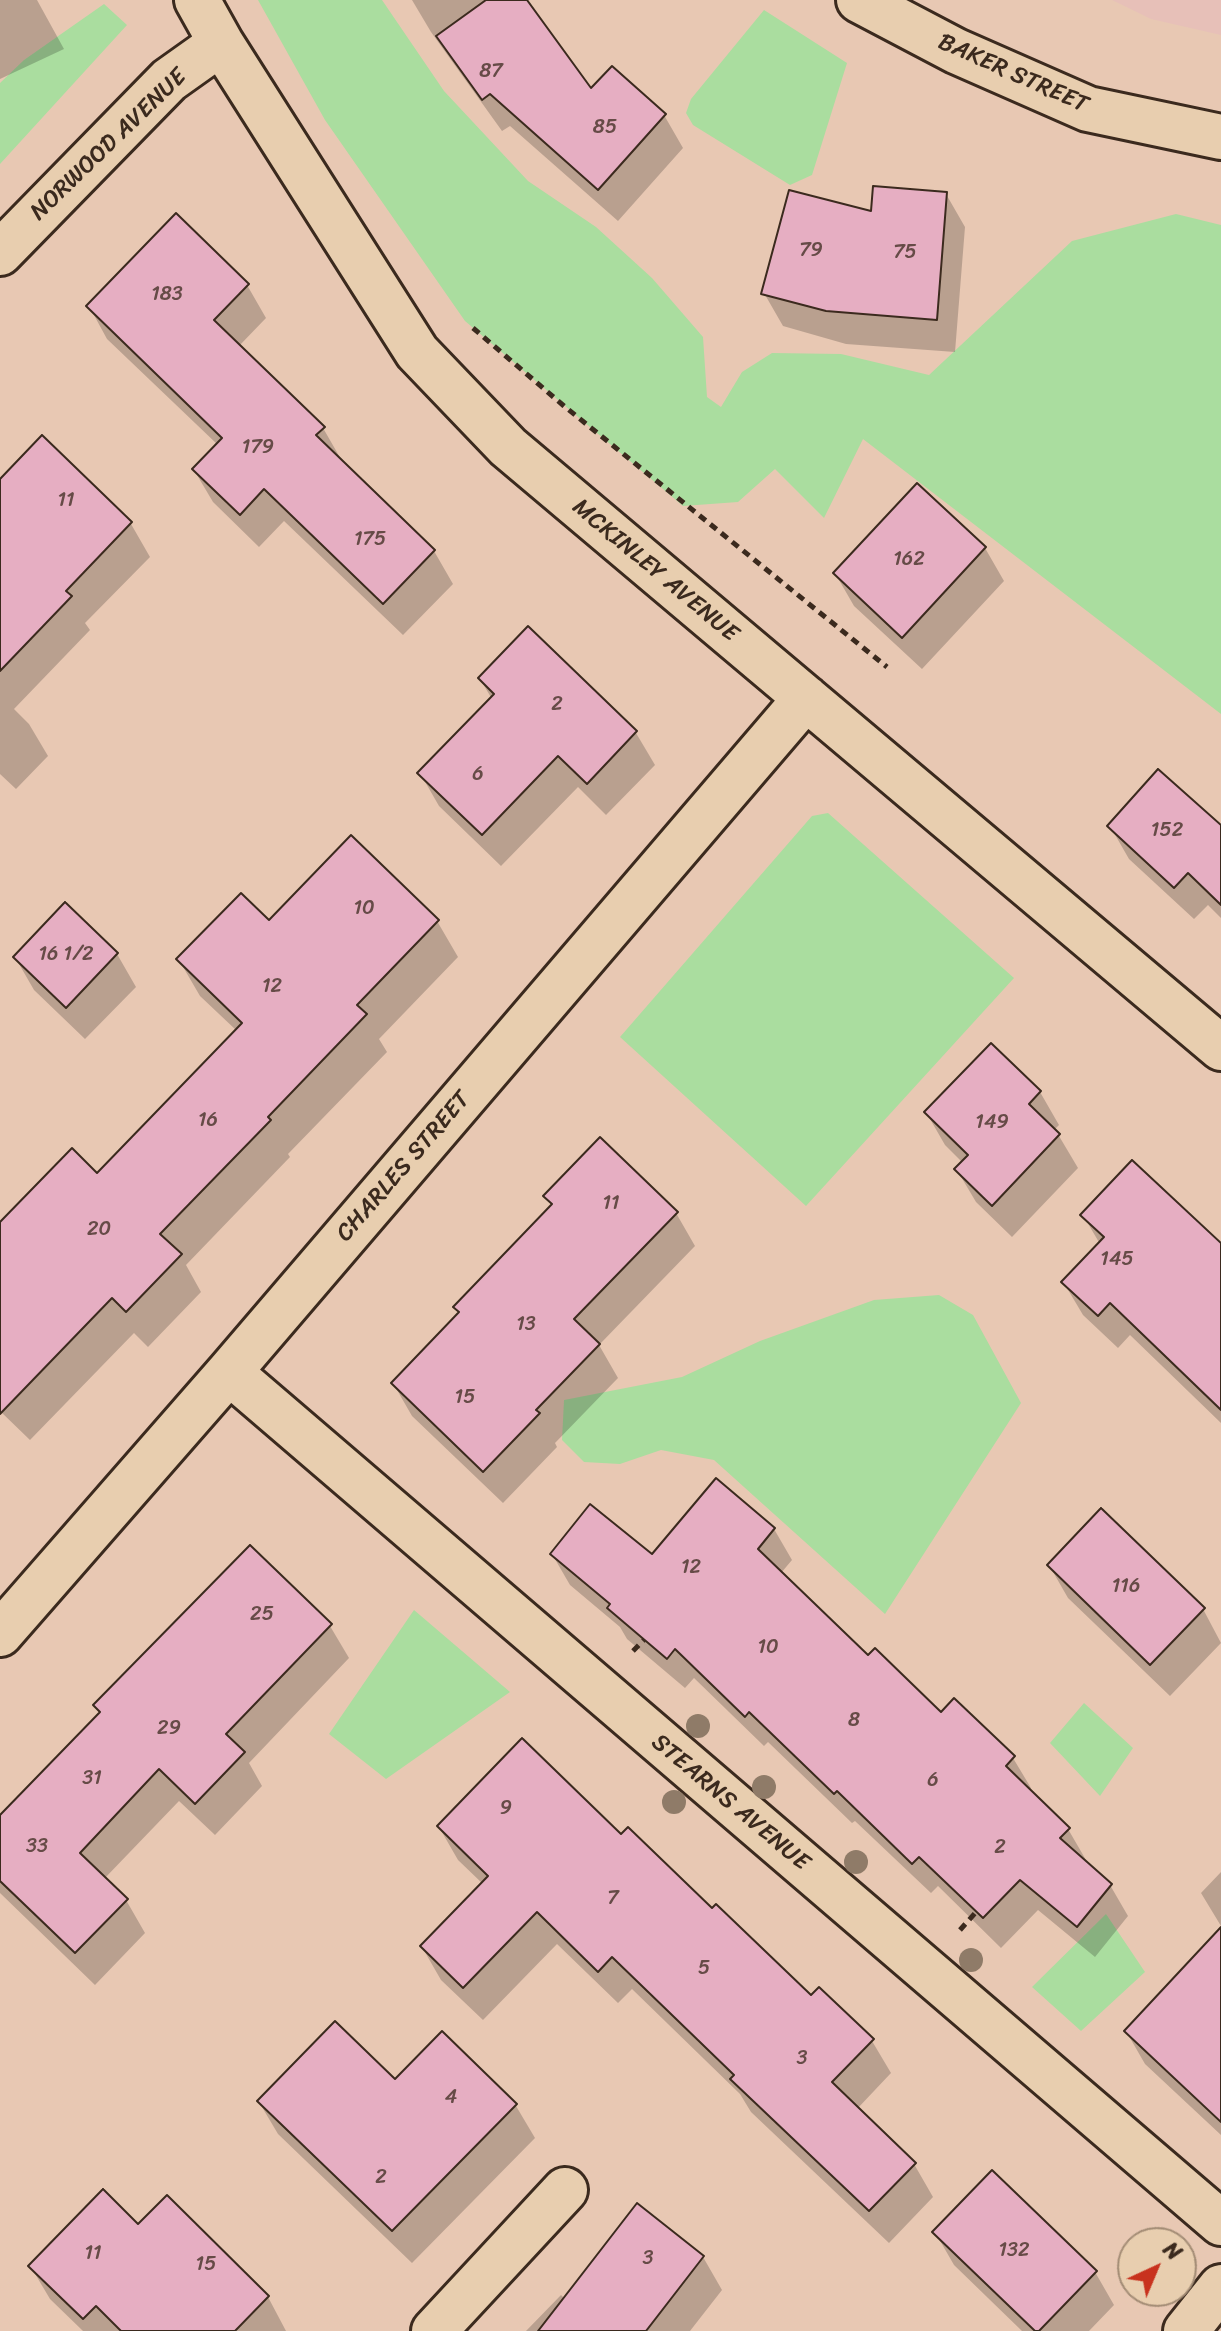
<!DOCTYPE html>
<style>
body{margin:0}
#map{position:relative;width:1221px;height:2331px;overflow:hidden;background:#e8c8b3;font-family:Sriracha,sans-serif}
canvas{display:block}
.north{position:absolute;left:1117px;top:2227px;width:80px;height:80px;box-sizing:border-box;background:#e8ceaf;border:2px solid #a38c75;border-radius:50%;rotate:44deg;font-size:22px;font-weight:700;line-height:32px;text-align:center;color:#3b2a1e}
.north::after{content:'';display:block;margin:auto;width:28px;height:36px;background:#c8321e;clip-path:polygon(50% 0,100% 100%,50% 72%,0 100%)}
</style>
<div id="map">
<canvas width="1221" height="2331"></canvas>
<div class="north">N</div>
</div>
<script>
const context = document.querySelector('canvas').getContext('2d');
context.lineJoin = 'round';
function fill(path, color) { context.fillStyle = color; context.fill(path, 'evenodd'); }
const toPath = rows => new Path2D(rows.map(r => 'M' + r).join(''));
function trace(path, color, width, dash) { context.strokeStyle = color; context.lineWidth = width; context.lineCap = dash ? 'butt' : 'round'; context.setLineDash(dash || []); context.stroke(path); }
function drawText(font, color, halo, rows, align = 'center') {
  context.font = font + ' Sriracha,sans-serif'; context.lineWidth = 6; context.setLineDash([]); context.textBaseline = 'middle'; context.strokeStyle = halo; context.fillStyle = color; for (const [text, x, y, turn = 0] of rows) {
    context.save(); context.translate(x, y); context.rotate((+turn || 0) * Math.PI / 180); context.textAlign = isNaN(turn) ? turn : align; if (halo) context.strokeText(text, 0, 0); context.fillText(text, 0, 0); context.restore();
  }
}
const built = toPath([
 [1112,0,1221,0,1221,35,1151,19]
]);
const green = toPath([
 [258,0,382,0,444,91,528,181,596,227,652,278,703,337,707,397,721,407,742,372,772,353,841,354,929,375,1072,241,1176,214,1221,225,1221,714,863,439,824,518,775,469,738,502,683,506,465,321,325,120],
 [104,4,127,25,0,164,0,83,24,60],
 [764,10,847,63,812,175,790,185,693,125,686,113,691,99],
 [828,813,1014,978,806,1206,620,1037,812,816],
 [939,1295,973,1315,1021,1403,885,1614,714,1460,661,1450,620,1464,584,1462,562,1440,564,1400,682,1377,760,1341,874,1300],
 [414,1610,510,1692,386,1779,329,1734],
 [1084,1703,1133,1748,1100,1796,1050,1743],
 [1106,1914,1145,1972,1081,2031,1032,1987]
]);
const shadow = toPath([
 [0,0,37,0,64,49,0,79],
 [412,0,525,0,591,92,664,115,683,148,618,221,510,126,502,131,431,32],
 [946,194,965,227,955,352,846,344,783,326,764,293,873,214],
 [247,285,266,318,239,346,323,428,342,461,434,551,453,584,403,635,284,521,259,547,213,502,194,470,218,445,107,339,89,306],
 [42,438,131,524,150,557,85,623,90,630,14,709,29,724,48,756,16,789,0,774,0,481],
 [985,548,1004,581,922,669,854,606,835,573],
 [528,629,636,733,655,765,606,815,578,787,501,866,439,806,420,773,492,699,480,679],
 [1110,826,1221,828,1221,918,1208,905,1194,919,1129,859],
 [65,905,117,954,136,987,85,1039,34,990,15,957],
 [437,921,458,957,379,1039,387,1052,288,1154,290,1157,186,1265,201,1292,148,1347,134,1333,30,1440,0,1411,0,1225,97,1176,237,1031,200,996,179,960],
 [1040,1092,1059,1125,1053,1131,1059,1136,1078,1168,1012,1237,976,1202,957,1170,963,1163,945,1145,926,1112],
 [546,1196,676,1213,695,1246,599,1345,618,1378,555,1443,557,1447,503,1503,412,1416,393,1383,460,1314,455,1307,552,1207],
 [1083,1215,1221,1248,1221,1423,1130,1335,1118,1348,1083,1315,1064,1283,1100,1244],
 [774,1529,792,1560,781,1573,868,1658,941,1715,1013,1758,1031,1788,1029,1791,1068,1829,1086,1860,1084,1862,1110,1885,1128,1916,1095,1957,1038,1910,1001,1948,938,1886,931,1893,855,1821,852,1823,768,1742,764,1746,694,1678,685,1688,627,1639,620,1627,570,1585,552,1554,652,1557],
 [250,1548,330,1626,349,1658,249,1763,262,1786,215,1835,179,1801,104,1879,126,1900,145,1933,95,1985,0,1893,0,1816,100,1714,95,1706],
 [1049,1565,1203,1609,1221,1643,1170,1696,1068,1598],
 [439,1827,621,1837,712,1911,811,1998,872,2041,891,2073,857,2109,914,2164,933,2197,889,2243,751,2112,740,2094,632,1989,618,2003,557,1944,483,2020,441,1980,422,1947,483,1884,458,1860],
 [1221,1872,1221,1926,1201,1893],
 [1221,1930,1221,2135,1145,2064,1126,2031],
 [442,2034,516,2106,535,2138,412,2263,278,2134,259,2102,395,2082],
 [167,2198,268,2297,286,2331,83,2331,50,2299,31,2267,138,2227],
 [935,2232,1095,2272,1114,2305,1089,2331,1022,2331,954,2265],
 [703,2257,722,2290,690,2331,526,2331,561,2295,565,2299]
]);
const building = toPath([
 [486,0,527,0,591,88,612,66,666,114,598,190,490,94,482,100,436,36,486,0],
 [873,186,947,192,937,320,826,311,761,294,789,190,871,211,873,186],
 [176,213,249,284,214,320,325,427,316,435,435,550,383,604,264,489,240,515,192,469,222,438,86,306,176,213],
 [42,435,132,522,66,591,72,596,0,671,0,479,42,435],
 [917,483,986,547,902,638,833,573,917,483],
 [528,626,637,731,587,784,558,756,482,835,417,773,494,694,478,678,528,626],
 [1158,769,1221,825,1221,905,1188,873,1174,888,1107,826,1158,769],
 [351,835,439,920,357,1005,367,1014,268,1117,271,1120,160,1234,182,1254,126,1312,112,1298,0,1414,0,1222,72,1148,97,1173,242,1023,176,959,241,893,269,920,351,835],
 [65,902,118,953,66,1008,13,957,65,902],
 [991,1043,1041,1091,1029,1104,1060,1134,992,1206,954,1169,968,1155,924,1112,991,1043],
 [600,1137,678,1212,574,1319,600,1344,536,1410,540,1413,483,1472,391,1383,459,1312,453,1307,552,1204,543,1196,600,1137],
 [1132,1160,1221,1243,1221,1410,1110,1303,1098,1316,1061,1282,1104,1237,1080,1215,1132,1160],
 [716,1478,775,1528,758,1549,868,1655,875,1648,941,1712,954,1698,1015,1756,1006,1766,1070,1828,1060,1838,1112,1884,1077,1927,1020,1880,983,1918,919,1857,912,1864,837,1791,834,1794,749,1712,745,1717,675,1649,667,1659,607,1608,610,1604,550,1554,590,1504,652,1554,716,1478],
 [1101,1508,1205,1608,1150,1665,1047,1565,1101,1508],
 [250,1545,332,1624,226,1734,245,1752,195,1804,159,1769,80,1853,128,1899,75,1953,0,1881,0,1815,100,1712,93,1705,250,1545],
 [522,1738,621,1834,628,1827,712,1908,716,1904,811,1995,819,1987,874,2039,832,2082,916,2163,869,2211,730,2079,734,2075,612,1957,598,1972,537,1912,463,1988,420,1946,488,1876,437,1826,522,1738],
 [1221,1927,1221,2122,1124,2031,1221,1927],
 [335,2021,395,2079,442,2031,517,2104,392,2231,257,2101,335,2021],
 [992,2170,1097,2271,1039,2331,1035,2331,932,2232,992,2170],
 [103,2189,138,2224,167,2195,269,2296,235,2331,121,2331,96,2306,83,2319,28,2266,103,2189],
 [637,2203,704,2256,646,2331,538,2331,637,2203]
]);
const path = toPath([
 [473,328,564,406,887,667],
 [633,1651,644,1640],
 [960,1930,976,1912]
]);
const street = toPath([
 [197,0,221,43,417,352,508,447,1221,1048],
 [0,253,169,80,221,43],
 [229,1372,1221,2223],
 [0,1634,229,1372,806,698],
 [434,2331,565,2190],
 [1186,2331,1221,2287]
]);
const secondary = toPath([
 [859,0,956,51,1088,109,1221,137]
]);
const trees = [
 [698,1726],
 [764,1787],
 [674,1802],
 [856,1862],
 [971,1960]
];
const numberNames = [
 ["87",491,72],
 ["85",605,128],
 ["79",811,251],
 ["75",905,253],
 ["183",167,295],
 ["179",258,448],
 ["11",66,501],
 ["175",370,540],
 ["162",909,560],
 ["2",557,705],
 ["6",478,775],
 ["152",1167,831],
 ["10",364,909],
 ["16 1/2",66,955],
 ["12",272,987],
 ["16",208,1121],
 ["149",992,1123],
 ["11",611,1204],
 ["20",99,1230],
 ["145",1117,1260],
 ["13",526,1325],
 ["15",465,1398],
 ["12",691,1568],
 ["116",1126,1587],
 ["25",262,1615],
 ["10",768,1648],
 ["8",854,1721],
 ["29",169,1729],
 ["31",92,1779],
 ["6",933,1781],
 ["9",506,1809],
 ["33",37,1847],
 ["2",1000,1848],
 ["7",613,1899],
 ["5",704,1969],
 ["3",802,2059],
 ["4",451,2098],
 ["2",381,2178],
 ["132",1014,2251],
 ["11",93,2254],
 ["3",648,2259],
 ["15",206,2265]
];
const streetNames = [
 ["BAKER STREET",1013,74,24],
 ["NORWOOD AVENUE",109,145,-44],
 ["MCKINLEY AVENUE",655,571,40],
 ["CHARLES STREET",404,1167,-49],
 ["STEARNS AVENUE",730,1803,40]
];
fill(built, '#e7c0b8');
fill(green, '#aadd9f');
fill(shadow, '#0003');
fill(building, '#e6aec2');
trace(building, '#3b2a1e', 2);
trace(street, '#3b2a1e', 50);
trace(secondary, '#3b2a1e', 50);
trace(path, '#3b2a1e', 5, [8, 6]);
trace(street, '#e8ceaf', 44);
trace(secondary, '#e8ceaf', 44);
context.fillStyle = '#8f7b68';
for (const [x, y] of trees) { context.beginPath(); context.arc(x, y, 12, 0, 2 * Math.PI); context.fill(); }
drawText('20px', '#664b47', null, numberNames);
drawText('24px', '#3b2a1e', '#e8ceaf', streetNames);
</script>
